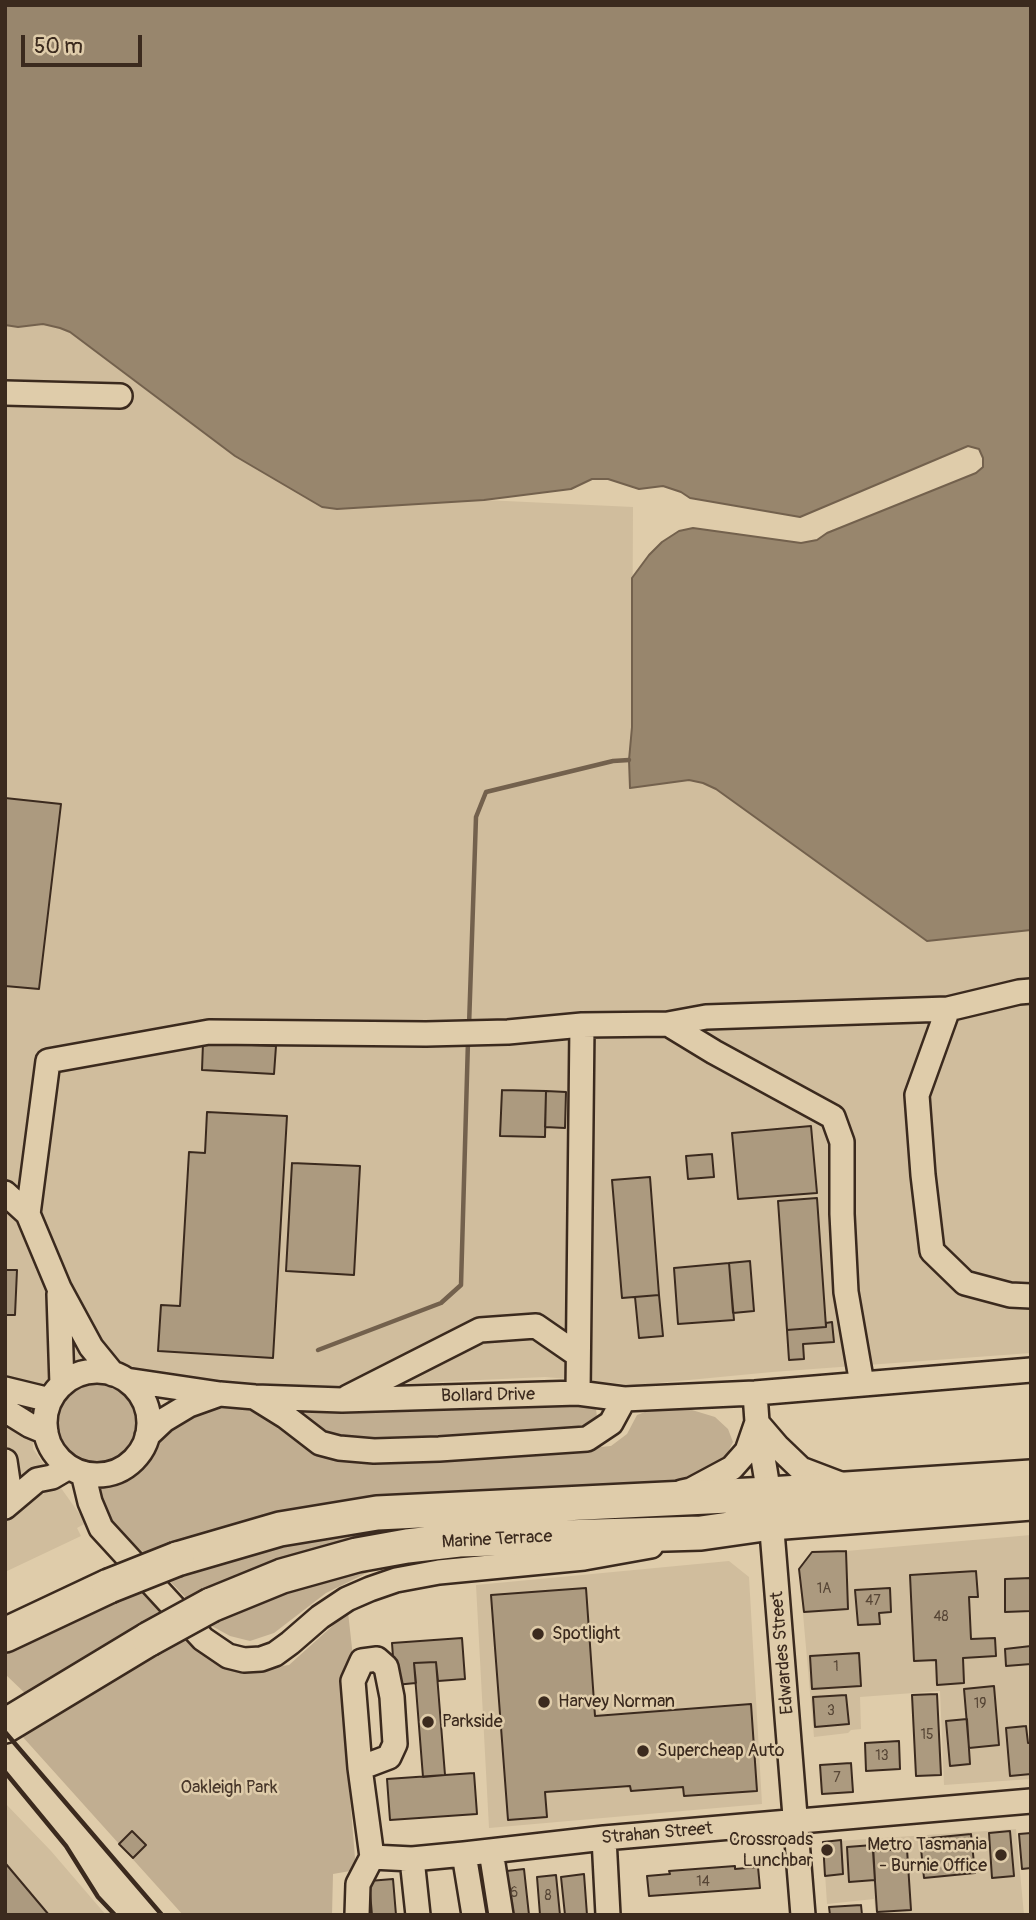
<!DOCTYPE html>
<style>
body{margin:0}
#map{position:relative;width:1036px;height:1920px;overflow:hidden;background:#dfccaa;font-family:Pangolin,sans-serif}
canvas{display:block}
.frame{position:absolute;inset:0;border:7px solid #3b2a1e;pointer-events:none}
.scale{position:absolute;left:21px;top:35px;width:121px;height:32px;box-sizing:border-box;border:4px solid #3b2a1e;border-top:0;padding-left:9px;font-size:21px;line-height:24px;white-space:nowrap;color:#3b2a1e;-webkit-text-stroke:5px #dfccaa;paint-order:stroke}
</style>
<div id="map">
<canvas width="1036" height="1920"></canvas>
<div class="frame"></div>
<div class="scale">50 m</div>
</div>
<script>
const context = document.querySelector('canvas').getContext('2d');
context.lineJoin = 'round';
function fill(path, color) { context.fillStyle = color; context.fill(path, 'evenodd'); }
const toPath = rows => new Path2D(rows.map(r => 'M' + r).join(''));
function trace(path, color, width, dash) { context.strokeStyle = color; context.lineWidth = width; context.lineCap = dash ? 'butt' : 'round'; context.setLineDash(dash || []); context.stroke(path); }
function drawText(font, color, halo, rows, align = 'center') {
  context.font = font + ' Pangolin,sans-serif'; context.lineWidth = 5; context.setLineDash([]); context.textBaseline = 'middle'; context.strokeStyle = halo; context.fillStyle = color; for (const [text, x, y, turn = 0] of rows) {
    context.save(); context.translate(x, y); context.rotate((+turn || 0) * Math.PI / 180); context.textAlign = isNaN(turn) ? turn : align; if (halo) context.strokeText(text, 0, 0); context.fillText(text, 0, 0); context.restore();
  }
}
const built = toPath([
 [31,324,43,324,60,328,70,332,235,456,318,505,369,507,484,500,633,507,632,727,629,760,630,788,689,780,703,783,716,789,927,941,1031,930,1031,1353,772,1372,637,1385,545,1377,307,1388,154,1377,87,1362,54,1373,32,1411,33,1449,86,1523,77,1528,81,1536,5,1572,5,325,18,327],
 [1031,1535,1031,1779,944,1785,940,1691,860,1697,861,1729,851,1730,848,1733,814,1737,799,1569,812,1552,846,1551],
 [729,1561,749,1577,762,1804,489,1828,476,1585],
 [5,1803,51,1851,106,1915,5,1915],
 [1016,1829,1024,1915,876,1915,874,1899,827,1904,823,1842]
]);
const green = toPath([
 '54 1423a43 43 0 1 1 86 0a43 43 0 1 1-86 0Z',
 [589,1403,596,1409,597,1417,591,1425,560,1438,342,1444,283,1409],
 [215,1406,252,1407,317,1450,590,1448,611,1446,627,1434,637,1415,653,1409,692,1410,715,1417,728,1429,733,1442,726,1456,713,1470,686,1480,582,1490,151,1559,105,1519,82,1481,117,1478,143,1463,158,1435,179,1417],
 [731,1509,732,1514,424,1531,189,1601,165,1576,349,1528],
 [377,1568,326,1593,274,1633,250,1641,230,1636,210,1625,251,1602,315,1577],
 [142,1586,168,1610,29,1697,5,1674,5,1648],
 [348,1612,354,1666,341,1689,356,1870,333,1874,332,1915,183,1915,21,1735,184,1632,220,1665,248,1671,289,1665]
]);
const water = toPath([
 [5,5,1031,5,1031,930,927,941,716,789,703,783,689,780,630,788,629,760,632,727,632,578,649,555,662,542,679,531,693,528,801,543,817,540,827,533,976,473,983,467,983,458,979,449,968,446,800,517,690,498,681,492,663,486,639,489,608,479,592,479,571,489,484,500,337,509,322,507,235,456,70,332,60,328,43,324,18,327,5,325,5,5]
]);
const stream = toPath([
 [469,1026,476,817,486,792,613,761,629,760],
 [318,1350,441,1303,461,1285,468,1041]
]);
const building = toPath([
 [5,798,61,804,39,989,5,986,5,798],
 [203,1043,276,1046,274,1074,202,1070,203,1043],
 [502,1090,546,1091,545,1137,500,1136,502,1090],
 [546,1091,566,1092,565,1128,545,1127,546,1091],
 [207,1112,287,1116,273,1358,158,1351,161,1305,180,1306,189,1152,205,1153,207,1112],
 [811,1126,817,1193,738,1199,732,1133,811,1126],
 [712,1154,714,1177,688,1179,686,1156,712,1154],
 [292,1163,360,1166,354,1275,286,1271,292,1163],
 [650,1177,659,1295,622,1298,612,1180,650,1177],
 [817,1198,826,1327,787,1330,778,1201,817,1198],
 [750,1261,754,1311,733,1313,729,1263,750,1261],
 [729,1263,734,1320,678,1324,674,1268,729,1263],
 [5,1270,17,1270,15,1315,5,1315,5,1270],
 [659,1295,663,1336,639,1338,635,1297,659,1295],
 [832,1322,834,1342,803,1344,804,1359,789,1360,787,1330,826,1327,826,1323,832,1322],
 [846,1551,848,1609,804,1612,799,1569,812,1552,846,1551],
 [976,1571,978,1597,969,1597,971,1639,995,1638,996,1656,963,1658,964,1683,937,1685,936,1660,914,1661,910,1575,976,1571],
 [1031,1578,1031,1611,1005,1612,1005,1579,1031,1578],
 [586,1588,595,1716,751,1704,757,1791,684,1796,683,1787,631,1791,630,1786,545,1792,547,1817,508,1820,491,1595,586,1588],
 [890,1588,891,1612,879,1613,880,1624,858,1625,855,1590,890,1588],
 [462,1638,465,1679,438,1681,436,1662,414,1663,416,1683,395,1685,392,1643,462,1638],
 [1031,1646,1031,1664,1006,1666,1005,1649,1031,1646],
 [859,1653,861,1686,812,1689,810,1656,859,1653],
 [436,1662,445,1775,423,1777,414,1663,436,1662],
 [994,1686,999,1745,969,1748,964,1689,994,1686],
 [937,1694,941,1775,916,1776,912,1695,937,1694],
 [846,1695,849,1724,815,1727,813,1697,846,1695],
 [967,1719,970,1764,950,1766,946,1721,967,1719],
 [1026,1726,1028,1743,1031,1743,1031,1774,1010,1776,1006,1728,1026,1726],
 [899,1741,900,1769,866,1771,865,1743,899,1741],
 [851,1763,853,1792,822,1794,820,1765,851,1763],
 [474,1773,477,1814,390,1820,387,1779,474,1773],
 [132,1831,146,1845,133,1858,119,1844,132,1831],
 [1010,1831,1014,1876,992,1878,989,1833,1010,1831],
 [1031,1833,1031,1868,1022,1869,1019,1834,1031,1833],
 [971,1834,975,1873,924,1878,920,1839,971,1834],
 [841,1840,843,1874,825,1876,823,1842,841,1840],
 [873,1845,875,1880,849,1882,847,1847,873,1845],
 [907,1849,911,1910,877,1912,873,1851,907,1849],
 [6,1864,49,1915,5,1915,6,1864],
 [735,1866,735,1869,758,1867,760,1888,649,1896,647,1876,670,1874,669,1871,735,1866],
 [524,1869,529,1915,504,1915,498,1872,524,1869],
 [584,1874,587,1915,565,1915,561,1877,584,1874],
 [556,1875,560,1915,540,1915,537,1877,556,1875],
 [393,1879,396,1915,372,1915,369,1881,393,1879],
 [861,1905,862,1915,830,1915,829,1907,861,1905]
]);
const minor = toPath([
 [5,393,120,396],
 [948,1009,917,1095,923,1175,932,1251,965,1283,1010,1295,1031,1296],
 [668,1024,706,1017,948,1009,1019,992,1031,991],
 [5,1193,28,1214,59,1288,91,1347,113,1374],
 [28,1214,48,1061,209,1032,426,1034,508,1032,582,1025,668,1024,714,1052,833,1117,842,1142,842,1214,846,1292,862,1384],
 [59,1294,62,1385],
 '45 1423a52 52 0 1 1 104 0a52 52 0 1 1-104 0Z',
 [126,1380,220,1394,255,1397,342,1400,578,1393,624,1399,755,1393,1031,1370],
 [5,1389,50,1400],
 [578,1393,582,1025],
 [755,1393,757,1422,769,1494,803,1915],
 [348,1397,480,1330,536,1326,578,1355],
 [256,1398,285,1416,320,1443,339,1448,374,1451,439,1449,587,1439,611,1423,624,1399],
 [5,1410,29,1425,46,1432],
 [759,1425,777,1446,801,1469,843,1485],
 [147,1436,164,1420,189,1405,217,1395],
 [5,1461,11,1502],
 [83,1473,90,1502,101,1528,203,1639,228,1656,244,1660,261,1659,275,1654,290,1643,320,1617,347,1599,370,1589,396,1580,439,1572,584,1558,651,1546],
 [682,1492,691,1490,732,1468,747,1451,756,1425],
 [5,1507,37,1480,52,1477,69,1467],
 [360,1768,389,1757,395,1744,392,1697,386,1667,377,1659,362,1661,353,1681,360,1768,372,1857,412,1859,464,1854,604,1838,1031,1801],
 [604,1838,608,1915],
 [491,1851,501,1915],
 [464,1854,474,1915],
 [412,1859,418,1915],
 [357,1915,358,1884,372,1857]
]);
const highway = toPath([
 [177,1559,280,1529,377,1513,769,1494,1031,1477],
 [211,1605,282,1576,357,1555,407,1546,459,1540,701,1533,771,1523,1031,1503],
 [5,1635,109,1586],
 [5,1726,149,1639]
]);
const rail = toPath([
 [5,1732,162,1915],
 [5,1772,66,1846,98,1897,115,1915]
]);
const highwayBridge = toPath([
 [109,1586,177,1559],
 [149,1639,211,1605]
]);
const markers = [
 [538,1634,7,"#3b2a1e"],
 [544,1702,7,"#3b2a1e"],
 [428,1722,7,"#3b2a1e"],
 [643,1751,7,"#3b2a1e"],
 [827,1850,7,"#3b2a1e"],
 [1001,1855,7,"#3b2a1e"]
];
const numberNames = [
 ["1A",824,1589],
 ["47",873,1601],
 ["48",941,1617],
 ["1",836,1667],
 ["19",980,1704],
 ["3",831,1711],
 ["15",927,1735],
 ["13",882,1756],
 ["7",837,1778],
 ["14",703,1882],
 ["6",514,1893],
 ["8",548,1896]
];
const streetNames = [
 ["Bollard Drive",488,1396,-1],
 ["Marine Terrace",497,1540,-3],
 ["Edwardes Street",783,1653,-95],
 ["Strahan Street",657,1834,-5]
];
const poiNames = [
 ["Spotlight",552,1634],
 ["Harvey Norman",558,1702],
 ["Parkside",442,1722],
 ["Supercheap Auto",657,1751],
 ["Crossroads",813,1840,"right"],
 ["Lunchbar",813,1861,"right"],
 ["Metro Tasmania",987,1845,"right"],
 ["- Burnie Office",987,1866,"right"]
];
const parkNames = [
 ["Oakleigh Park",229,1788]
];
fill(built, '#d0bd9d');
fill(green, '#c1ae91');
fill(water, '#98866d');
trace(water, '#73614d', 2);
trace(stream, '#73614d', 4.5);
fill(building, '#ac9a7f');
trace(building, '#3b2a1e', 2);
trace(minor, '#3b2a1e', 28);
trace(highway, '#3b2a1e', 38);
trace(minor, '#dfccaa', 23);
trace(highway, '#dfccaa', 33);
trace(rail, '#3b2a1e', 4.5);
trace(highwayBridge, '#3b2a1e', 38, []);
trace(highwayBridge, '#dfccaa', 33);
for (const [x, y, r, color] of markers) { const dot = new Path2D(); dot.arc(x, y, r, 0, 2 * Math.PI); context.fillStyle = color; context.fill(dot); trace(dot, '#dfccaa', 2.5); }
drawText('14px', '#574636', null, numberNames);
drawText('18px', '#3b2a1e', '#dfccaa', streetNames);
drawText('18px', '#3b2a1e', '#dfccaa', poiNames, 'left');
drawText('18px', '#48372a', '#dfccaa', parkNames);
</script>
